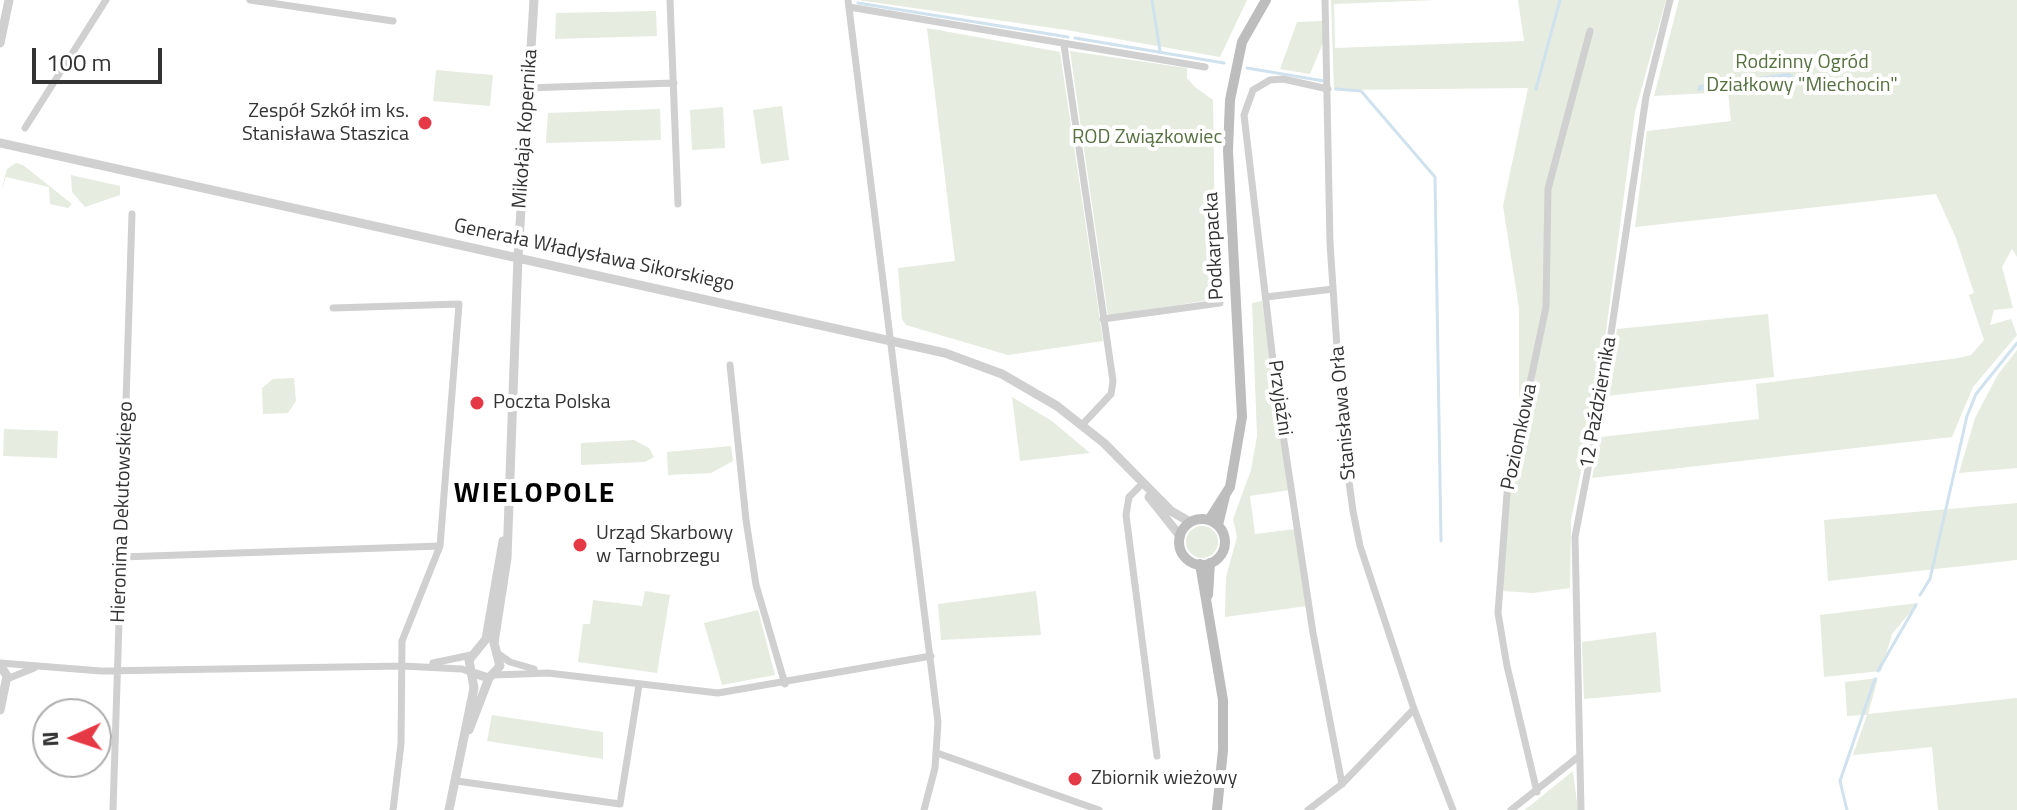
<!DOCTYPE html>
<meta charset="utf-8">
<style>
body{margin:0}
#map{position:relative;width:2017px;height:810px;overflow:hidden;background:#fff;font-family:"Titillium Web",sans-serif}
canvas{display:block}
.north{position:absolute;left:32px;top:698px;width:80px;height:80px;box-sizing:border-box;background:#fff;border:2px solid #adadad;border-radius:50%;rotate:267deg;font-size:22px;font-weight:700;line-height:32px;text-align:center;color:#333}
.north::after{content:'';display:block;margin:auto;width:28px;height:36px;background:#e63946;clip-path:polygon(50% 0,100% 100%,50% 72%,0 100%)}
.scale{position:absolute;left:32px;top:48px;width:130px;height:36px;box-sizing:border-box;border:4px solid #333;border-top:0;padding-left:10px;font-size:24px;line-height:28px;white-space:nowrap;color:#333;-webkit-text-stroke:6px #fff;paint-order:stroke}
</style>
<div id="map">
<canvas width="2017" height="810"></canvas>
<div class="north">N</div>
<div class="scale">100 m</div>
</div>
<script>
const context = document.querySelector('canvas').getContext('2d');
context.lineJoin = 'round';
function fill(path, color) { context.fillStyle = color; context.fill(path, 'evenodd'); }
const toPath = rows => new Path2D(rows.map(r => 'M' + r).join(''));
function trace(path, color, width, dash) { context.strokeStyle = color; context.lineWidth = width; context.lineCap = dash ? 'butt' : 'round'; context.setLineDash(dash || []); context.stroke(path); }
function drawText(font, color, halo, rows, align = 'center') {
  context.font = font + ' "Titillium Web",sans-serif'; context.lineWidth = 8; context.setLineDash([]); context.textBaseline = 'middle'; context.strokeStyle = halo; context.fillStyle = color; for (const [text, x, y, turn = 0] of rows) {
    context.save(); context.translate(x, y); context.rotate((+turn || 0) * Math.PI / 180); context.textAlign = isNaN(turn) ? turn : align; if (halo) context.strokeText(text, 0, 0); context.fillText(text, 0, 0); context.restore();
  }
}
const green = toPath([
 [858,0,1247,0,1220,57,1066,30],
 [1331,0,1437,0,1334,4,1335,48,1524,41,1518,0,1666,0,1635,112,1599,384,1571,520,1570,588,1533,593,1503,591,1506,485,1519,405,1519,308,1503,206,1528,88,1334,90],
 [1679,0,2017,0,2017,257,2012,249,2002,267,2013,308,1994,310,1990,325,2011,319,2017,335,1973,387,1952,437,1592,478,1601,437,1759,419,1756,384,1959,358,1971,355,1984,340,1969,295,1974,293,1956,238,1936,194,1635,227,1647,131,1731,121,1728,92,1654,96],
 [656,11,657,36,555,39,556,13],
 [1322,21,1323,43,1310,74,1280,69,1297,22],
 [927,28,1060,52,1103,341,1008,355,906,325,902,319,898,268,955,261],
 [1070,51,1187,68,1187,78,1195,87,1213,100,1216,299,1108,316],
 [436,70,493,75,490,106,433,101],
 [782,106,789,160,761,164,753,110],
 [723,107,725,148,692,150,690,110],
 [660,109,661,140,546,143,548,113],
 [16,163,23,165,72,204,68,208,50,204,49,187,6,177,1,191,7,169],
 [71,175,120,186,120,195,85,207,72,192],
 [1262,301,1290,490,1250,496,1255,534,1295,529,1307,606,1225,617,1226,577,1237,537,1233,519,1251,470,1257,436,1252,303],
 [1768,314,1774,377,1606,396,1617,329],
 [2017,350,2017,468,1959,473,1975,418,1997,376],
 [294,378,296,401,288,413,263,414,262,388,273,379],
 [1012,397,1052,421,1090,453,1020,461],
 [4,429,58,431,57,458,3,456],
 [634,440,649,448,654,457,645,462,581,465,581,443],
 [731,446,733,461,711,473,668,475,667,452],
 [2017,503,2017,560,1828,581,1824,520],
 '1186 542a16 16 0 1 1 32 0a16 16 0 1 1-32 0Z',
 [645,591,670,595,657,673,578,662,583,624,590,624,593,600,642,606],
 [1036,591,1041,635,941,640,938,604],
 [1918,603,1892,634,1881,671,1824,677,1820,615],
 [758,610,775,675,722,685,704,623],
 [1656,632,1661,692,1584,699,1582,642],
 [1878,678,1868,714,2017,698,2017,810,1938,810,1932,747,1853,755,1867,715,1847,716,1845,682],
 [492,715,603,732,603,759,487,741],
 [1573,771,1578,810,1524,810,1531,805]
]);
const water = toPath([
 [1788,73,1793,75,1792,81,1697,91,1699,85]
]);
const stream = toPath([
 [1152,0,1160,51],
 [858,3,1068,37],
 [1075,38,1224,63],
 [1247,68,1324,81],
 [1336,89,1361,91,1435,177,1441,541],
 [1536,89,1560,0],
 [1920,595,1930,579,1967,416,1976,394,2017,343],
 [1878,671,1916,605],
 [1847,810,1840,781,1875,679]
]);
const minor = toPath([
 [250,0,393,21],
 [670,0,678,204],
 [848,0,938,722,935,768,924,810],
 [1325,0,1330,243,1343,438,1353,511,1360,546,1414,709,1453,810],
 [849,7,1205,67],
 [1064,45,1113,381,1111,394,1082,425],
 [527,88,674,83],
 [1328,89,1283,79,1270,80,1253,90,1244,115,1277,395,1313,633,1342,784],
 [25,128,106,0],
 [1266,297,1333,289],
 [333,308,459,304,440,546,402,641,401,744,393,810],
 [1103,319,1220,303],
 [730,365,746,520,756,585,785,684],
 [1142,484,1129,497,1126,515,1157,756],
 [121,557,440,546],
 [497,653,510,662,534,669],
 [0,663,101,671,402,666,462,669,473,673],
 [433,663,471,655],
 [495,675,548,673,718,693,931,656],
 [7,679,34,668],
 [937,753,1099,810],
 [457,781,620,804,639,685],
 [1537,792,1507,666,1498,613,1507,493,1546,307,1548,189,1590,31],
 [113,810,132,214],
 [1308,810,1342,784,1414,709],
 [1511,810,1578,757],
 [1581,810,1575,537,1601,401,1646,97,1670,0]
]);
const tertiary = toPath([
 [0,43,9,0],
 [0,143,945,353,1002,374,1057,406,1104,443,1171,511,1190,522],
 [1149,497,1180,536],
 [0,665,7,676,0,710],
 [473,673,489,678,500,666,494,643,507,558,518,257,534,0],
 [469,730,489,678],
 [449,810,474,688,469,660,486,639,503,541]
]);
const secondary = toPath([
 '1179 542a23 23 0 1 1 46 0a23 23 0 1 1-46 0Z',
 [1209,520,1230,487,1242,417,1228,151,1230,100,1242,42,1266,0],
 [1218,525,1225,496],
 [1200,564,1223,700,1223,750,1217,810],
 [1208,595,1210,563]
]);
const markers = [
 [425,123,8,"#e63946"],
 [477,403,8,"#e63946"],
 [580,545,8,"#e63946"],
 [1075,779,8,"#e63946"]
];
const parkNames = [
 ["Rodzinny Ogród",1802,63],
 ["Działkowy \"Miechocin\"",1802,86],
 ["ROD Związkowiec",1147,138]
];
const poiNames = [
 ["Zespół Szkół im ks.",409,112,"right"],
 ["Stanisława Staszica",409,135,"right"],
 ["Poczta Polska",493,403],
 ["Urząd Skarbowy",596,534],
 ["w Tarnobrzegu",596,557],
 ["Zbiornik wieżowy",1091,779]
];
const streetNames = [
 ["Mikołaja Kopernika",526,129,-86],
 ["Podkarpacka",1215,246,-93],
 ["Generała Władysława Sikorskiego",594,256,12],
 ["Przyjaźni",1279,398,82],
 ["12 Października",1599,403,-80],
 ["Stanisława Orła",1344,413,-95],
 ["Poziomkowa",1520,437,-78],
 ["Hieronima Dekutowskiego",123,512,-88]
];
const districtNames = [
 ["WIELOPOLE",535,495]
];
fill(green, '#e6ecdf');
fill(water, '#cfe2ee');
trace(stream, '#cfe2ee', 3);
trace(minor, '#d0d0d0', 7);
trace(tertiary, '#d0d0d0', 9);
trace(secondary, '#bdbdbd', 10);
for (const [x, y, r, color] of markers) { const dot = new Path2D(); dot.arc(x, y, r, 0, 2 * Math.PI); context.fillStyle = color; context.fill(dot); trace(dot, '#fff', 3); }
drawText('20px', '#56703f', '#fff', parkNames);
drawText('20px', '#333', '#fff', poiNames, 'left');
drawText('20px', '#333', '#fff', streetNames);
context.letterSpacing = '2px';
drawText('bold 28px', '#000', '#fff', districtNames);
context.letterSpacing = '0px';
</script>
